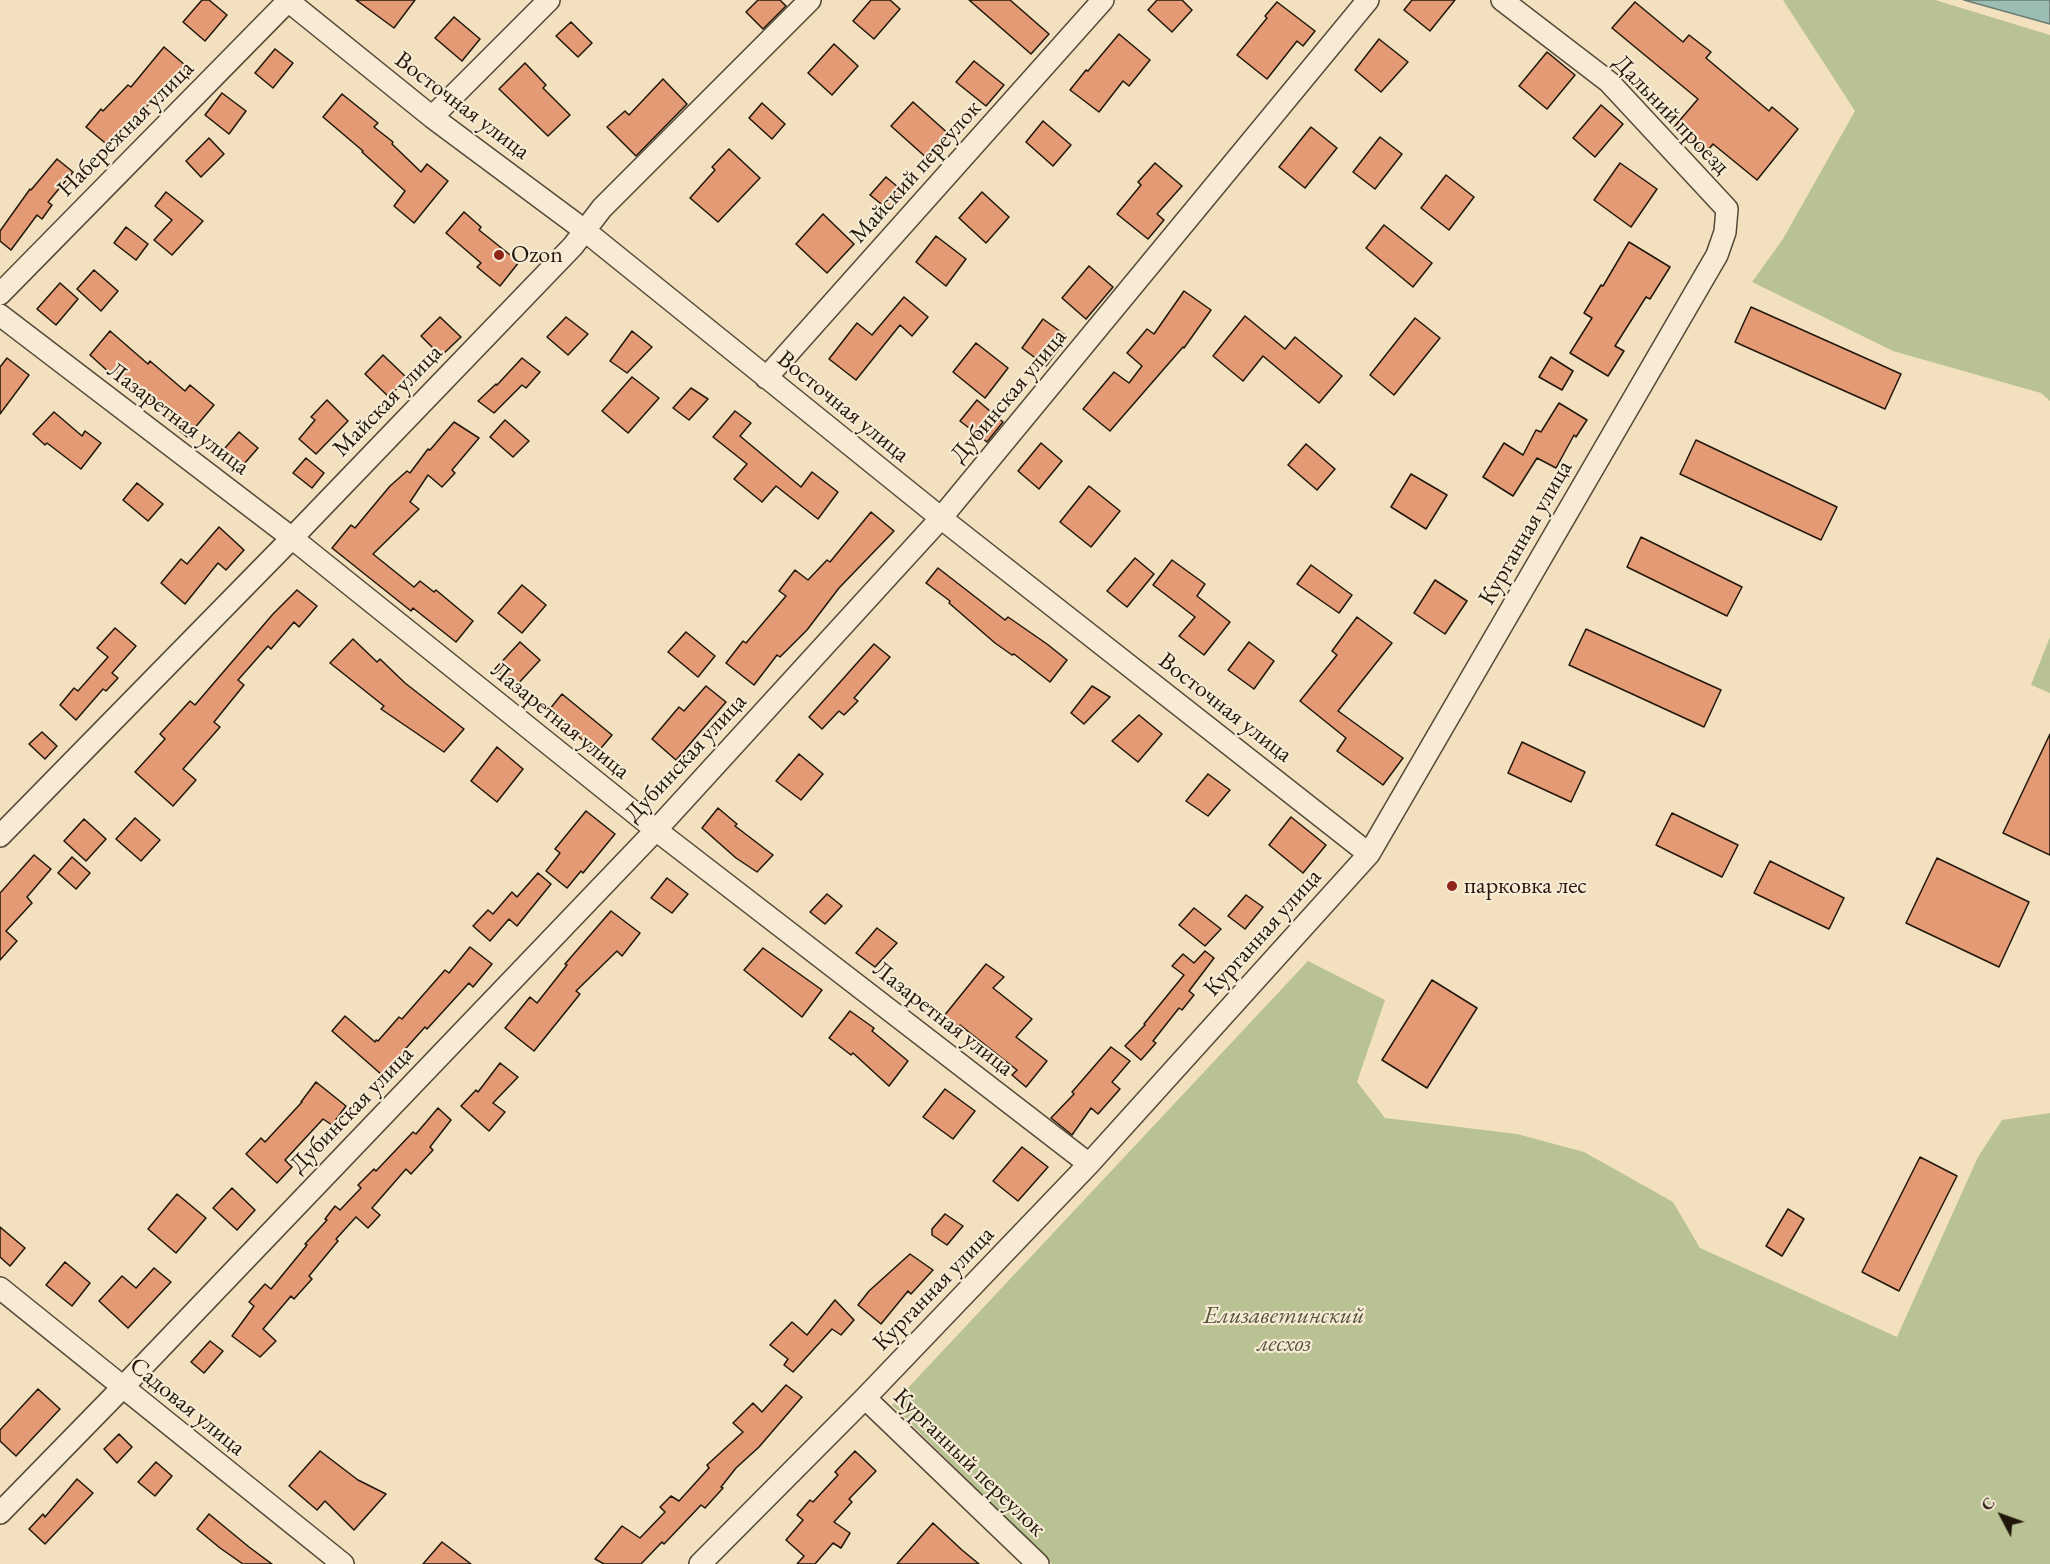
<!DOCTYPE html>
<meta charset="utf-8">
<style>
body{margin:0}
#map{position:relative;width:2050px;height:1564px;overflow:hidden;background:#f2e0be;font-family:"EB Garamond",serif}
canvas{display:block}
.north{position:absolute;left:1972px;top:1486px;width:60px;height:60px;-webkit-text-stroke:4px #f7ebd5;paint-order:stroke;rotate:311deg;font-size:16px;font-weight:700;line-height:24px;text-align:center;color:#21170b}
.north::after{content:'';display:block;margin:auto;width:21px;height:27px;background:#21170b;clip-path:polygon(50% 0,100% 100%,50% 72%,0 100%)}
</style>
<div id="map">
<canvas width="2050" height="1564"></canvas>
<div class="north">С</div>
</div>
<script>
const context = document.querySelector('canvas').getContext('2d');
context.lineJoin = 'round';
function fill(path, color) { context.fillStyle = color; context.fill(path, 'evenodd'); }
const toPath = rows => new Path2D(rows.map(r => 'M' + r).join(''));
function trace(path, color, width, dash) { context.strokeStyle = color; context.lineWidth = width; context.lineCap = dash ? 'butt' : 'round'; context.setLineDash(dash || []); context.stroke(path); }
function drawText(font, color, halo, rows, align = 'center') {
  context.font = font + ' "EB Garamond",serif'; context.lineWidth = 4.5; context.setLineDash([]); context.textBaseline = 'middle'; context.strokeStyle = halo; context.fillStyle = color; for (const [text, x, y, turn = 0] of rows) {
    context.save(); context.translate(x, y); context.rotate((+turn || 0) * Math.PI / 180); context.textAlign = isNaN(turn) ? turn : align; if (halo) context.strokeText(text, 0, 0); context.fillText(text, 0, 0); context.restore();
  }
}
const green = toPath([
 [1783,0,1935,0,2050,35,2050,401,2041,393,1893,351,1752,282,1783,239,1855,111],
 [2050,637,2050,693,2031,685],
 [1308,961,1385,1000,1357,1082,1385,1118,1517,1134,1584,1152,1673,1202,1700,1248,1897,1337,1978,1157,2002,1120,2050,1113,2050,1564,1052,1564,892,1405]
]);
const water = toPath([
 [1964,0,2050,0,2050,24,1964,0]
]);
const building = toPath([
 [202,0,209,0,227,15,205,41,183,22,202,0],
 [356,0,415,0,394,28,356,0],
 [758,0,780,0,786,6,763,29,746,12,758,0],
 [871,0,890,0,900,9,874,39,853,21,871,0],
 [969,0,1010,0,1049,34,1031,54,969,0],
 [1157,0,1182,0,1192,10,1172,32,1148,10,1157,0],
 [1412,0,1455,0,1430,31,1404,10,1412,0],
 [1277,2,1315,31,1303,46,1297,41,1267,79,1237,55,1267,18,1265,16,1277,2],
 [1635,2,1683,42,1689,35,1711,52,1706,58,1769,111,1772,107,1798,129,1757,180,1713,144,1705,154,1674,127,1698,99,1612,28,1635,2],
 [454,17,480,39,462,61,435,38,454,17],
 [571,22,592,43,578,57,556,36,571,22],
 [1119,34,1150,60,1129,86,1123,81,1099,112,1070,90,1086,70,1088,71,1119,34],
 [1379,39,1408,62,1381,92,1355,70,1379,39],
 [834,44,858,66,832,95,808,73,834,44],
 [164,47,185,65,166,87,124,129,110,147,86,127,101,109,103,111,128,85,131,87,164,47],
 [275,49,293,63,273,88,255,73,275,49],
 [1547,52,1575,75,1547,109,1519,86,1547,52],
 [974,61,1004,85,986,106,956,82,974,61],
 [525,63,546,85,543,88,570,115,548,136,499,89,525,63],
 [663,79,687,104,636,156,607,127,625,111,629,115,663,79],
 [222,93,246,111,229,134,205,115,222,93],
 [342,94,378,123,374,127,393,142,392,144,421,172,427,164,448,181,414,223,394,206,405,191,362,152,363,151,323,117,342,94],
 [913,102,951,136,929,160,891,126,913,102],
 [762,103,785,124,772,139,749,118,762,103],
 [1601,105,1623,124,1595,157,1573,138,1601,105],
 [1043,121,1071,145,1053,166,1026,142,1043,121],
 [1311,127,1337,148,1305,188,1279,167,1311,127],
 [1380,137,1402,154,1375,189,1353,172,1380,137],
 [209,138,224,154,201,177,186,161,209,138],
 [729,149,760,178,718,222,690,198,715,170,712,167,729,149],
 [57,159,73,172,48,202,52,205,42,219,37,215,11,250,0,241,0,231,30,189,31,190,57,159],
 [1155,163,1182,186,1157,214,1164,220,1148,239,1117,214,1141,185,1138,182,1155,163],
 [1620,163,1657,189,1631,227,1594,200,1620,163],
 [1446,175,1474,197,1449,230,1421,208,1446,175],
 [886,177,905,193,890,211,870,195,886,177],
 [166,192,203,221,172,255,154,240,172,220,155,206,166,192],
 [982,192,1009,217,986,243,959,218,982,192],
 [464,212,481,227,479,230,519,262,500,286,477,267,481,263,446,233,464,212],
 [823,214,854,244,827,273,796,244,823,214],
 [1384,225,1432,263,1413,287,1366,248,1384,225],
 [126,227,148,244,136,260,114,243,126,227],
 [936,236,966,259,946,286,916,262,936,236],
 [1629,242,1670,267,1650,299,1646,297,1615,346,1624,351,1608,376,1570,353,1592,318,1584,313,1601,285,1603,286,1629,242],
 [1089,266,1113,287,1086,319,1062,298,1089,266],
 [94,270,118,291,101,311,77,289,94,270],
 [60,283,78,299,56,325,37,309,60,283],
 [1184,291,1211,310,1184,348,1183,347,1110,431,1083,409,1114,372,1129,383,1142,366,1127,353,1147,329,1154,334,1184,291],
 [904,297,928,317,912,336,900,325,856,380,829,359,857,323,872,335,904,297],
 [1751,307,1901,374,1885,409,1735,342,1751,307],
 [1245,316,1285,349,1295,337,1342,376,1319,403,1263,356,1243,381,1213,356,1245,316],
 [440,317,461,337,441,356,421,336,440,317],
 [566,317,588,334,568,355,547,337,566,317],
 [1415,318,1440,338,1394,395,1370,375,1415,318],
 [1043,319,1068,337,1046,366,1022,348,1043,319],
 [110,331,148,364,150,361,185,391,190,385,214,405,187,437,163,417,167,413,114,370,111,374,90,355,110,331],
 [632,331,652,347,627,373,610,361,632,331],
 [976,343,1008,368,985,398,953,372,976,343],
 [383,355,407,378,389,397,365,374,383,355],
 [1551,357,1573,371,1562,390,1539,377,1551,357],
 [7,358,29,375,0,414,0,367,7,358],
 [522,358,540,372,526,388,522,385,494,413,478,401,496,384,497,385,522,358],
 [632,377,659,398,628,433,602,411,632,377],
 [691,388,708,399,689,420,673,408,691,388],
 [327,400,348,421,316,454,299,439,315,420,311,417,327,400],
 [977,400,1003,422,987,442,960,421,977,400],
 [1559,403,1587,420,1576,437,1574,435,1556,468,1537,458,1513,496,1483,477,1504,443,1523,455,1536,430,1541,432,1559,403],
 [735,411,751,423,740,436,801,487,812,472,838,492,818,519,776,486,762,502,734,479,747,464,713,437,735,411],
 [54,412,82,436,85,431,101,443,81,469,47,443,45,445,33,434,54,412],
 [505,420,529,441,513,457,490,437,505,420],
 [454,422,479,438,452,470,455,473,442,487,428,475,410,502,419,509,373,554,414,587,420,581,434,592,436,590,473,621,456,642,413,608,411,611,332,548,351,525,355,528,390,486,407,471,410,473,428,449,430,450,454,422],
 [239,432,258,448,237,472,218,456,239,432],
 [1696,440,1837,507,1821,540,1680,474,1696,440],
 [1041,443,1062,461,1039,489,1018,471,1041,443],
 [1306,444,1335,469,1317,490,1288,465,1306,444],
 [306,458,324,473,312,488,293,473,306,458],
 [1411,474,1447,495,1426,529,1391,507,1411,474],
 [137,483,163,504,148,521,123,500,137,483],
 [1089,486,1120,511,1091,547,1060,522,1089,486],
 [871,512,894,531,839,588,807,630,780,657,777,655,754,685,726,663,743,641,746,643,786,596,779,591,795,570,808,580,827,560,830,562,871,512],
 [219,527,244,550,226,570,218,563,185,604,161,583,181,559,187,564,219,527],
 [1641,537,1742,587,1727,616,1627,567,1641,537],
 [1135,558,1154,574,1127,607,1107,591,1135,558],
 [1172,560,1205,584,1197,596,1230,622,1204,655,1179,636,1195,617,1153,585,1172,560],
 [1311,565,1352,595,1339,613,1297,584,1311,565],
 [938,568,1005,620,1008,617,1047,644,1067,660,1050,682,1014,654,1012,655,995,643,949,603,950,601,926,583,938,568],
 [1435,580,1467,601,1445,634,1414,613,1435,580],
 [522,585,546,605,522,633,498,613,522,585],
 [297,590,317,606,299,627,294,622,271,649,268,646,238,680,244,685,214,722,220,727,183,769,196,780,173,806,135,772,165,739,160,734,190,701,195,705,273,614,297,590],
 [1357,617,1392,643,1338,711,1403,758,1383,785,1337,751,1346,738,1300,701,1337,655,1332,651,1357,617],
 [115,628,136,646,112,673,118,678,106,691,103,689,76,720,60,705,74,688,78,691,108,657,97,648,115,628],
 [1586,629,1721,690,1704,727,1569,665,1586,629],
 [686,632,715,656,698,677,668,652,686,632],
 [353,639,377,662,380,659,405,683,464,729,444,752,381,709,384,706,330,663,353,639],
 [520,642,540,660,515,687,495,669,520,642],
 [1249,642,1274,661,1254,689,1228,670,1249,642],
 [874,644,890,657,854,698,858,701,844,715,839,711,822,729,809,717,874,644],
 [706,686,726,702,676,760,652,739,679,707,684,711,706,686],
 [1092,686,1110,697,1084,724,1071,713,1092,686],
 [562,694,612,735,597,753,549,710,562,694],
 [1139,715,1162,734,1138,762,1112,741,1139,715],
 [42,732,57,746,45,759,29,744,42,732],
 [2050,734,2050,855,2003,833,2050,734],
 [1522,742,1585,772,1571,802,1508,773,1522,742],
 [497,747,523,769,497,802,471,781,497,747],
 [799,754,823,774,801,800,776,781,799,754],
 [1208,774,1230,790,1208,816,1186,801,1208,774],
 [718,808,737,824,735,826,773,855,757,872,736,858,702,828,718,808],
 [586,811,615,834,583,873,581,871,567,888,546,871,560,853,555,849,586,811],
 [1672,813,1738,845,1722,877,1656,845,1672,813],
 [1291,817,1326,845,1303,873,1269,845,1291,817],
 [135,818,160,840,141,861,116,839,135,818],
 [84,819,106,839,86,861,64,841,84,819],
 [34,855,51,869,27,897,32,903,6,931,17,941,0,960,0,893,34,855],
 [72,857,90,873,76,889,58,873,72,857],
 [1937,858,2029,902,1999,967,1906,923,1937,858],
 [1770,861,1844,898,1829,929,1754,893,1770,861],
 [538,873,551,884,517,926,509,919,490,941,473,926,488,910,493,914,512,892,517,897,538,873],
 [667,878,688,894,672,913,651,898,667,878],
 [827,894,842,906,825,924,810,912,827,894],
 [1246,895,1263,907,1245,929,1228,916,1246,895],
 [1194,908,1221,929,1205,946,1179,925,1194,908],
 [611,911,640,933,622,956,617,951,576,991,580,994,534,1051,505,1028,530,997,537,1003,567,965,565,964,611,911],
 [877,928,897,943,875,967,856,953,877,928],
 [470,947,492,964,473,987,469,983,427,1029,425,1027,382,1075,332,1031,345,1016,375,1042,376,1040,378,1041,399,1017,402,1019,445,970,449,973,470,947],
 [763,948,822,990,802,1017,744,970,763,948],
 [1205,951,1214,958,1189,991,1194,995,1182,1010,1179,1008,1153,1041,1156,1043,1141,1060,1125,1046,1145,1025,1144,1024,1184,975,1172,966,1183,954,1194,963,1205,951],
 [986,964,1004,977,993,988,1032,1019,1016,1037,1047,1061,1026,1087,1012,1075,1017,1070,960,1025,958,1028,944,1016,986,964],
 [1432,980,1477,1008,1427,1088,1382,1060,1432,980],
 [850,1011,874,1028,872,1031,908,1061,889,1086,853,1053,851,1055,829,1038,850,1011],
 [1111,1047,1130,1061,1112,1082,1120,1089,1098,1114,1091,1108,1072,1135,1051,1118,1074,1094,1072,1092,1111,1047],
 [500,1063,518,1077,493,1103,505,1112,489,1131,461,1106,476,1090,478,1092,500,1063],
 [316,1082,346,1106,332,1125,323,1119,285,1160,292,1167,277,1183,246,1154,261,1138,265,1142,302,1102,301,1102,316,1082],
 [945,1089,975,1111,953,1139,923,1117,945,1089],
 [438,1108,451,1120,430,1147,433,1150,411,1174,406,1169,372,1208,380,1215,368,1228,356,1217,336,1239,338,1241,309,1276,312,1279,294,1299,291,1296,263,1329,276,1341,260,1357,232,1336,254,1306,249,1302,265,1284,271,1289,307,1245,305,1244,327,1220,325,1219,335,1206,340,1210,361,1188,358,1185,374,1169,376,1171,413,1132,416,1134,438,1108],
 [1022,1147,1048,1167,1018,1201,993,1181,1022,1147],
 [1920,1157,1957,1176,1899,1291,1862,1272,1920,1157],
 [232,1188,255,1210,237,1230,213,1208,232,1188],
 [177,1194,206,1218,176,1253,148,1229,177,1194],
 [1788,1209,1804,1219,1782,1256,1766,1246,1788,1209],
 [945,1214,963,1226,947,1245,932,1235,932,1229,945,1214],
 [0,1227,25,1248,10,1266,0,1257,0,1227],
 [910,1254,933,1270,911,1294,908,1291,881,1324,858,1305,869,1291,910,1254],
 [65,1262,90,1283,72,1306,46,1285,65,1262],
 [154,1268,171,1282,128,1328,99,1301,122,1276,136,1288,154,1268],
 [835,1300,854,1320,841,1335,832,1329,793,1372,784,1365,788,1359,770,1345,792,1322,807,1335,835,1300],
 [210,1341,223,1351,204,1373,191,1362,210,1341],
 [786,1385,802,1397,759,1447,736,1468,721,1487,723,1488,705,1508,701,1505,664,1544,662,1542,641,1564,604,1564,595,1559,622,1526,640,1538,665,1512,660,1507,671,1496,679,1501,709,1468,707,1465,743,1432,733,1423,753,1403,762,1412,786,1385],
 [38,1389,60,1409,16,1456,0,1441,0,1430,38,1389],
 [119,1434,132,1447,117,1463,104,1449,119,1434],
 [320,1451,358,1480,386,1494,354,1530,325,1501,317,1510,289,1486,320,1451],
 [855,1451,876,1471,849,1499,852,1502,834,1522,850,1533,841,1548,833,1543,815,1564,797,1564,804,1556,786,1540,803,1520,797,1515,810,1500,813,1502,838,1475,835,1472,855,1451],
 [156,1462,172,1476,155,1496,138,1482,156,1462],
 [77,1479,93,1493,45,1544,29,1529,43,1514,45,1517,77,1479],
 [209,1514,249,1547,272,1564,243,1564,220,1548,197,1529,209,1514],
 [933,1523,962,1550,979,1564,897,1564,933,1523],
 [442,1542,471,1564,423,1564,442,1542]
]);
const minor = toPath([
 [287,0,432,117,584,230,941,518,1369,854],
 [432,117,549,0],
 [0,294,289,0],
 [0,315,292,538,656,830,1089,1164],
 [766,378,1103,0],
 [0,836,292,538,573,246,602,208,810,0],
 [0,1288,343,1564],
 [865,1398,1038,1564],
 [0,1513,122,1388,656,830,941,518,1368,0],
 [700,1564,865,1398,1089,1164,1369,854,1717,255,1725,232,1727,209,1609,82,1502,0]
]);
const markers = [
 [499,255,6,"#8f2418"],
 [1452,886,6,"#8f2418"]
];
const streetNames = [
 ["Восточная улица",462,106,37],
 ["Дальний проезд",1671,115,46],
 ["Набережная улица",126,129,-45],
 ["Майский переулок",916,172,-48],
 ["Дубинская улица",1009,396,-50],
 ["Майская улица",388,401,-46],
 ["Восточная улица",843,407,39],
 ["Лазаретная улица",178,419,37],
 ["Курганная улица",1526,533,-60],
 ["Восточная улица",1225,708,38],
 ["Лазаретная улица",560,721,39],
 ["Дубинская улица",686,758,-47],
 ["Курганная улица",1263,933,-48],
 ["Лазаретная улица",943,1019,38],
 ["Дубинская улица",352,1110,-46],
 ["Курганная улица",934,1289,-46],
 ["Садовая улица",187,1407,39],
 ["Курганный переулок",969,1463,44]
];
const poiNames = [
 ["Ozon",511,255],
 ["парковка лес",1464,886]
];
const parkNames = [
 ["Елизаветинский",1284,1316],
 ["лесхоз",1284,1344]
];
fill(green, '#b9c293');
fill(water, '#9bbdb4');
trace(water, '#6a7b70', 1.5);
fill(building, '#e39a75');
trace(building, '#21170b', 1.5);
trace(minor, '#554938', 24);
trace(minor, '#f7ebd5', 21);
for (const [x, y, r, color] of markers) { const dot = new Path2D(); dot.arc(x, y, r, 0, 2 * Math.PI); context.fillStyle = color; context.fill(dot); trace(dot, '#f7ebd5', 2); }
drawText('24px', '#21170b', '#f7ebd5', streetNames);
drawText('24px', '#21170b', '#f7ebd5', poiNames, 'left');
drawText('italic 24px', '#56533b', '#f7ebd5', parkNames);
</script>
